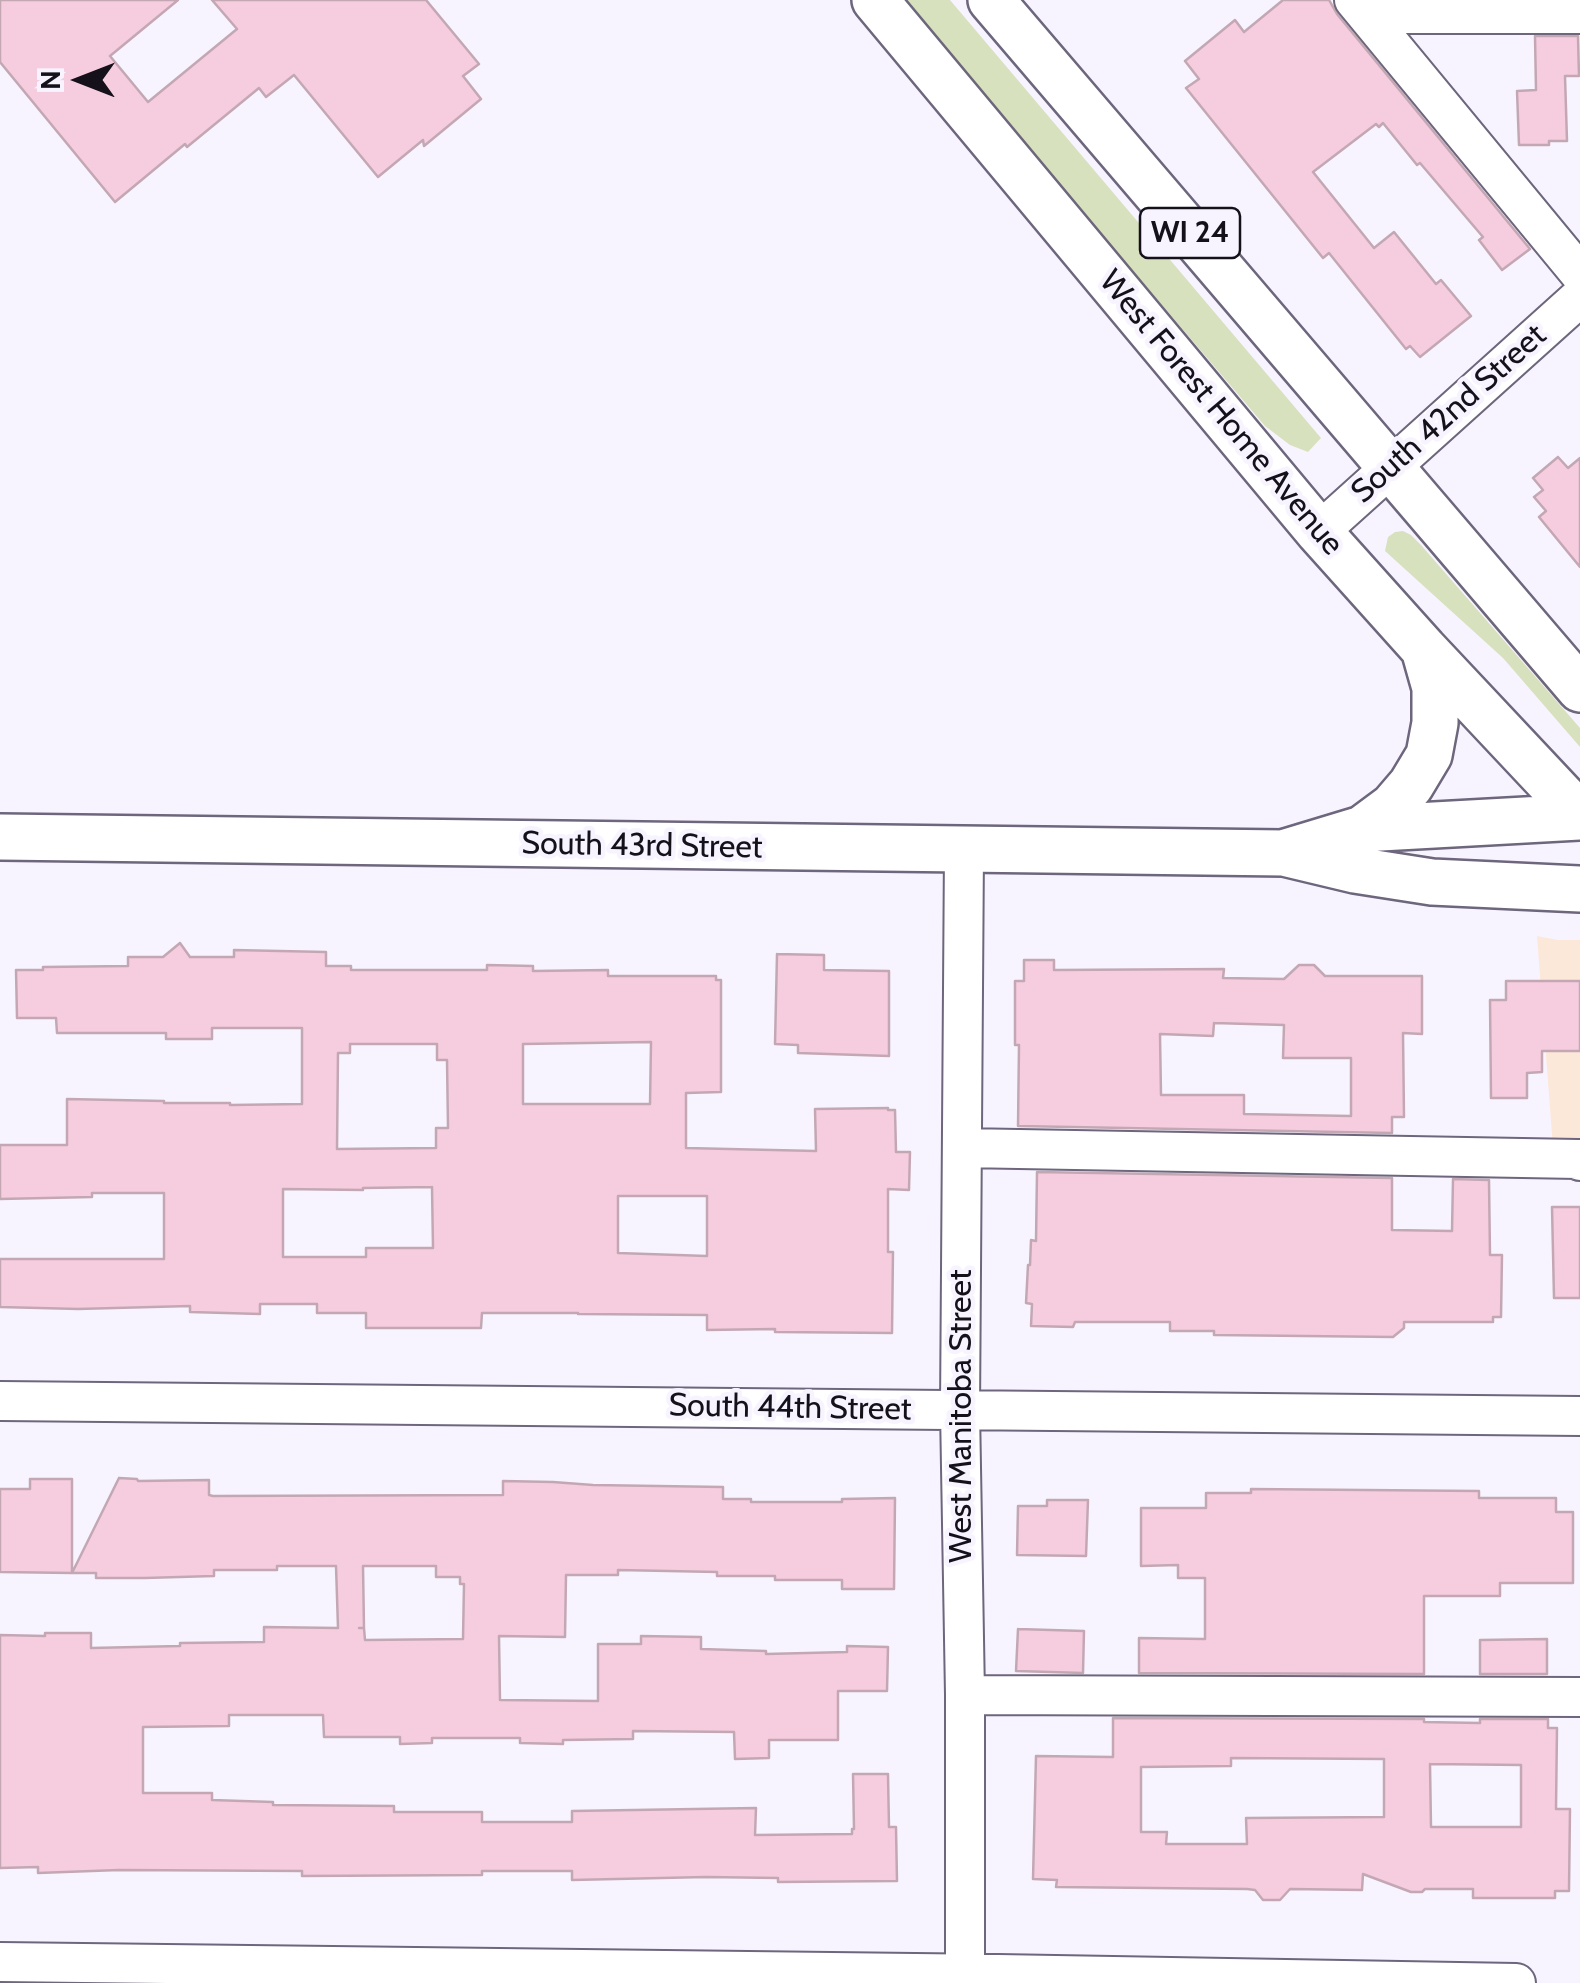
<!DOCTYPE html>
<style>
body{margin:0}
#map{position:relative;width:1580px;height:1983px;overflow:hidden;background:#f8f4ff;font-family:Cabin,sans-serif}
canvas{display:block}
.north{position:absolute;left:30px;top:30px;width:100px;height:100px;-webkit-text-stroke:8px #f8f4ff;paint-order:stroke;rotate:270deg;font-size:28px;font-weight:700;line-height:40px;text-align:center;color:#14111a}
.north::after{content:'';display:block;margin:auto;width:35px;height:45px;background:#14111a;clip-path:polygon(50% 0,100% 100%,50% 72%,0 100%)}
</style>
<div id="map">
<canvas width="1580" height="1983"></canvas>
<div class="north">N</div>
</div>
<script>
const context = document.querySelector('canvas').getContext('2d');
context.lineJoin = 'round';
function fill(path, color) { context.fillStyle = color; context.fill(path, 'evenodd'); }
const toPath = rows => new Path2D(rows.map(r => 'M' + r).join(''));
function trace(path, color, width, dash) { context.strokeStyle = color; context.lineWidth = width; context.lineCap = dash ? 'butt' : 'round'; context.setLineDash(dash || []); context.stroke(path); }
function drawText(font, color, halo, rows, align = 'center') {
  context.font = font + ' Cabin,sans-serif'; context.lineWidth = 9; context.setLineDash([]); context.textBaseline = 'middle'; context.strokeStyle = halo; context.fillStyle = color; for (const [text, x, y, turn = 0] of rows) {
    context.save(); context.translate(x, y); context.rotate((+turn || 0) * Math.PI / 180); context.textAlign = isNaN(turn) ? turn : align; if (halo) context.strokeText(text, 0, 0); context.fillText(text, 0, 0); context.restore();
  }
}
const commercial = toPath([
 [1537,936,1558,940,1580,940,1580,1152,1553,1148]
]);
const green = toPath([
 [902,0,950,0,1321,438,1308,452,1290,445,1265,426],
 [1403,531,1411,535,1421,545,1580,728,1580,747,1503,658,1385,551,1388,537,1395,532]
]);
const building = toPath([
 [0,0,178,0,110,56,148,102,237,29,212,0,426,0,479,64,463,76,481,99,424,146,423,140,378,177,294,75,266,97,259,88,187,147,185,144,115,202,0,62,0,0],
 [1283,0,1329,0,1337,14,1530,249,1502,270,1479,240,1483,237,1420,163,1417,165,1383,123,1379,127,1376,124,1313,172,1374,248,1394,232,1436,284,1441,280,1471,316,1420,357,1410,346,1406,349,1329,253,1323,258,1186,88,1199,79,1185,61,1235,20,1244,32,1283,0],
 [1535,36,1578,36,1579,76,1565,76,1567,141,1549,141,1549,145,1519,145,1517,91,1536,90,1535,36],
 [1558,457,1568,468,1580,458,1580,567,1539,517,1546,511,1534,497,1543,490,1533,478,1558,457],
 [180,943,190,957,234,957,234,950,326,952,326,966,351,966,351,970,487,970,487,965,533,966,533,971,608,970,608,976,716,976,716,980,721,980,721,1092,686,1093,686,1148,816,1151,815,1109,888,1108,888,1110,895,1110,896,1152,910,1152,909,1190,888,1189,888,1252,893,1252,892,1333,775,1332,775,1329,707,1330,707,1315,578,1314,578,1313,482,1313,481,1328,366,1328,366,1313,317,1313,317,1304,260,1304,260,1314,190,1312,190,1306,78,1309,0,1307,0,1259,164,1259,164,1193,92,1193,92,1197,0,1199,0,1145,67,1145,67,1099,164,1101,164,1103,230,1103,230,1105,302,1104,302,1028,212,1028,212,1039,166,1039,166,1033,57,1033,56,1018,17,1018,16,970,43,970,43,967,128,966,128,957,163,957,180,943],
 [651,1042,650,1104,523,1104,523,1044,651,1042],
 [350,1044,437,1044,437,1060,447,1060,448,1128,436,1128,436,1148,337,1149,338,1053,350,1053,350,1044],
 [432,1187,433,1248,366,1248,366,1257,283,1257,283,1189,363,1190,363,1188,432,1187],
 [618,1196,707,1196,707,1256,618,1253,618,1196],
 [777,954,824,955,824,970,889,971,889,1056,798,1053,798,1045,775,1044,777,954],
 [1024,960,1054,960,1054,970,1224,969,1223,978,1284,979,1299,965,1314,965,1325,976,1422,976,1422,1034,1403,1033,1404,1117,1392,1117,1392,1133,1018,1126,1019,1045,1015,1045,1015,981,1024,981,1024,960],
 [1214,1023,1284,1025,1283,1058,1351,1058,1351,1116,1244,1114,1244,1095,1161,1095,1160,1034,1213,1036,1214,1023],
 [1506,981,1580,981,1580,1051,1542,1051,1542,1072,1527,1073,1527,1098,1491,1098,1490,1000,1506,1000,1506,981],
 [1037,1172,1392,1178,1392,1230,1452,1231,1453,1179,1489,1180,1490,1255,1502,1255,1501,1317,1493,1317,1493,1322,1404,1322,1404,1328,1393,1337,1214,1335,1214,1331,1170,1331,1170,1322,1075,1322,1073,1327,1031,1326,1032,1304,1026,1303,1028,1265,1030,1265,1031,1240,1036,1241,1037,1172],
 [1552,1207,1580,1207,1580,1298,1554,1298,1552,1207],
 [119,1478,137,1479,138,1481,209,1480,209,1495,213,1496,503,1495,503,1481,553,1482,593,1485,723,1487,723,1499,751,1499,751,1502,842,1502,842,1499,895,1498,894,1589,842,1589,842,1580,775,1580,775,1576,717,1576,717,1572,618,1570,618,1575,566,1575,565,1637,499,1636,500,1700,598,1701,598,1644,641,1644,641,1636,701,1637,701,1649,766,1651,766,1654,847,1652,847,1646,888,1647,887,1691,838,1691,838,1740,769,1740,769,1758,735,1759,734,1732,633,1731,633,1739,563,1740,563,1744,520,1743,520,1738,432,1738,432,1743,400,1744,400,1737,324,1737,323,1715,229,1715,229,1726,143,1727,143,1793,212,1793,212,1800,273,1802,273,1805,394,1806,394,1812,482,1812,482,1822,572,1822,572,1811,756,1808,755,1835,852,1834,852,1829,854,1829,853,1774,888,1774,889,1827,896,1827,897,1881,778,1882,778,1878,706,1877,572,1880,572,1871,482,1871,482,1875,302,1876,302,1871,119,1870,38,1873,38,1867,0,1868,0,1635,45,1636,45,1633,91,1633,91,1648,180,1646,180,1643,264,1642,264,1627,338,1628,336,1566,277,1566,277,1570,214,1570,214,1576,145,1578,96,1578,96,1573,72,1573,119,1478],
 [363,1566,436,1566,436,1577,460,1577,460,1584,464,1584,463,1639,365,1640,364,1628,359,1628,364,1628,363,1566],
 [30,1479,72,1479,72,1573,0,1572,0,1489,30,1489,30,1479],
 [1251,1489,1479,1491,1479,1498,1556,1498,1556,1512,1573,1512,1573,1583,1500,1583,1500,1596,1424,1596,1424,1674,1139,1673,1139,1638,1205,1639,1205,1578,1178,1578,1178,1565,1141,1566,1141,1508,1206,1508,1206,1493,1251,1493,1251,1489],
 [1047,1500,1088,1500,1086,1556,1017,1555,1018,1506,1047,1506,1047,1500],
 [1018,1629,1084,1631,1083,1673,1016,1671,1018,1629],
 [1547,1639,1547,1674,1480,1674,1480,1640,1547,1639],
 [1113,1718,1424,1719,1424,1722,1480,1723,1480,1719,1548,1719,1548,1728,1557,1728,1556,1809,1570,1809,1569,1891,1555,1891,1555,1898,1473,1898,1473,1889,1425,1889,1422,1892,1411,1892,1363,1874,1362,1890,1290,1889,1280,1900,1263,1900,1255,1890,1247,1889,1056,1887,1057,1880,1033,1879,1036,1756,1113,1757,1113,1718],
 [1231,1758,1384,1759,1384,1817,1246,1818,1247,1844,1166,1844,1167,1832,1141,1832,1141,1767,1231,1766,1231,1758],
 [1430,1764,1521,1765,1521,1827,1431,1827,1430,1764]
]);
const minor = toPath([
 [1354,0,1580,274],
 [1366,14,1580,14],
 [1319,532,1580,297],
 [964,849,960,1410,965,1695,965,1983],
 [963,1148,1578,1159,1580,1161],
 [0,1401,1580,1416],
 [965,1695,1580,1697],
 [0,1962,998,1974,1516,1983]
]);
const major = toPath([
 [875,0,1319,532,1424,649,1580,815],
 [991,0,1580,689],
 [1362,829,1393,806,1411,785,1429,755,1435,723,1435,688,1424,649],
 [0,837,1284,853,1355,870,1432,882,1580,889],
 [1286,852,1362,829,1580,817]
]);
const shields = [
 [1190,233,100]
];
const shieldNames = [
 ["WI 24",1190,233]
];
const streetNames = [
 ["West Forest Home Avenue",1221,413,50],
 ["South 42nd Street",1449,414,-42],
 ["South 43rd Street",642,846,1],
 ["South 44th Street",790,1408,1],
 ["West Manitoba Street",962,1416,-90]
];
fill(commercial, '#fce8d9');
fill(green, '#d7e1be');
fill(building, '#f6ccdf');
trace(building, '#c3a8b4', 2.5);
trace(minor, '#6d667c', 42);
trace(major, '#6d667c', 50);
trace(minor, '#fff', 38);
trace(major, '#fff', 45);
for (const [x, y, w] of shields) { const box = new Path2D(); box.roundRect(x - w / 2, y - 25, w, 50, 8); context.fillStyle = '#f8f4ff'; context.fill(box); trace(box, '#14111a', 2.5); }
drawText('bold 30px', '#14111a', null, shieldNames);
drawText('32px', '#14111a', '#f8f4ff', streetNames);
</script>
